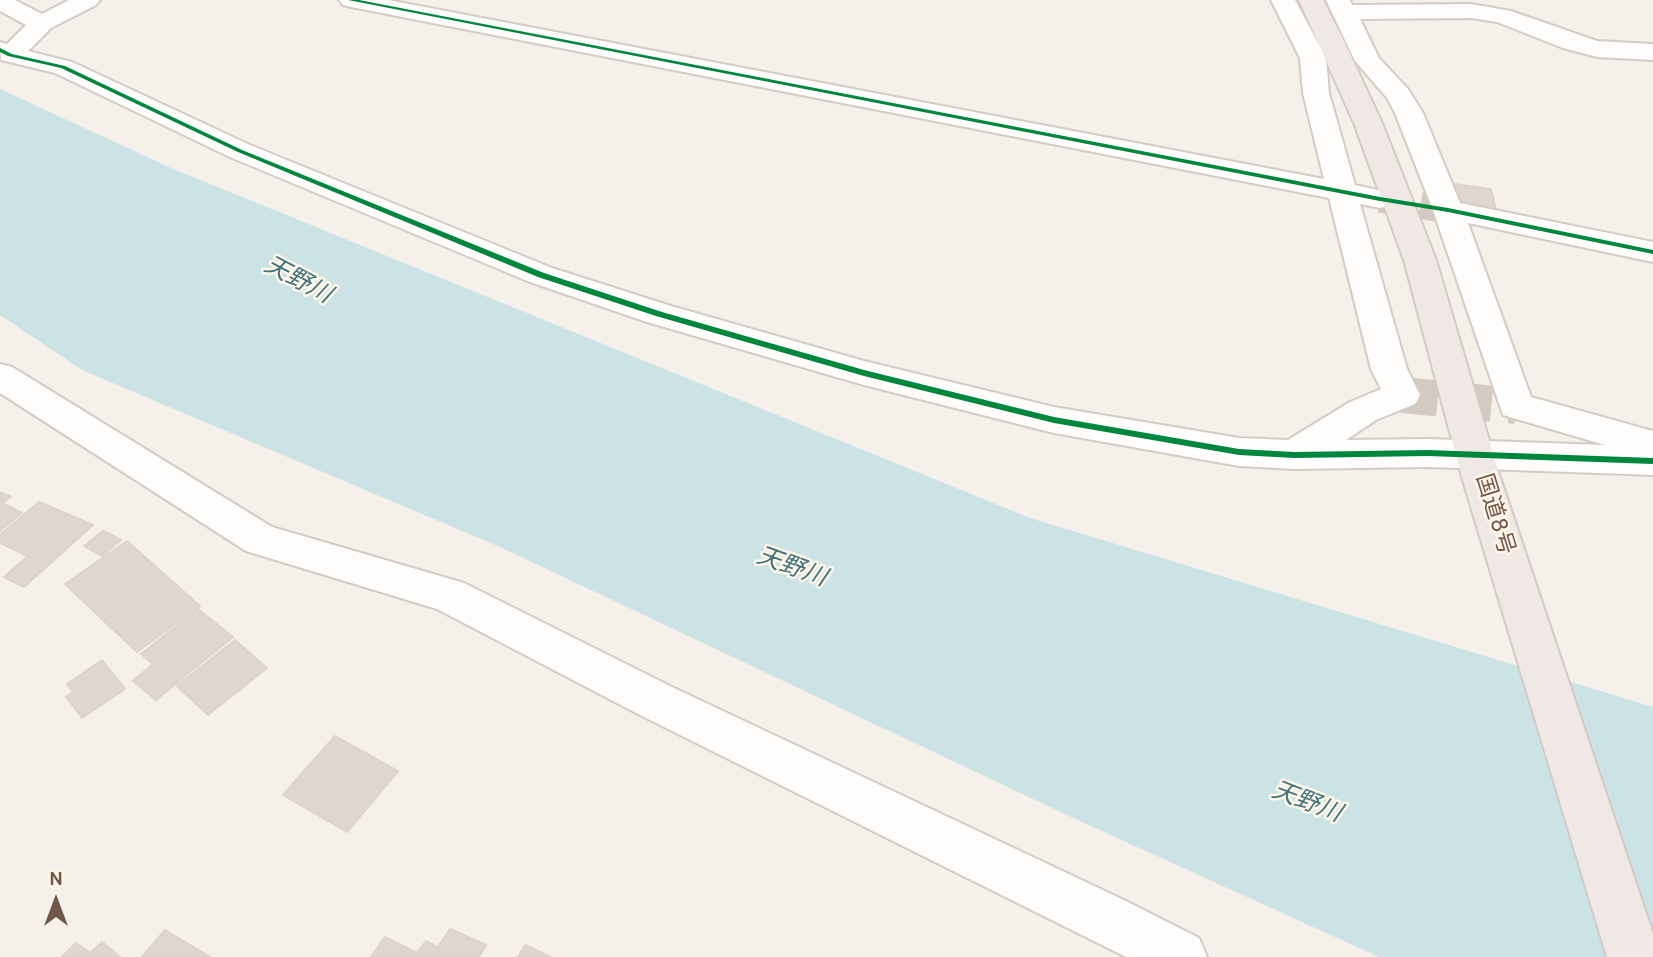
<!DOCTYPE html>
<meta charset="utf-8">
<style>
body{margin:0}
#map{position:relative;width:1653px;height:957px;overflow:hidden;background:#f5f0e9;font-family:Overpass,sans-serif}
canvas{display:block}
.north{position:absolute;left:21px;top:866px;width:70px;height:70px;-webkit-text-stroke:5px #fef5e9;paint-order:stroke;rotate:0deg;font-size:19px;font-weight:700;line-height:28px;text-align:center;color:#72584b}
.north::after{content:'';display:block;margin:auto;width:24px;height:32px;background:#72584b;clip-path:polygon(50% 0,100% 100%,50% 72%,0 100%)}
</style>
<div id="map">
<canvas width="1653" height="957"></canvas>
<div class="north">N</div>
</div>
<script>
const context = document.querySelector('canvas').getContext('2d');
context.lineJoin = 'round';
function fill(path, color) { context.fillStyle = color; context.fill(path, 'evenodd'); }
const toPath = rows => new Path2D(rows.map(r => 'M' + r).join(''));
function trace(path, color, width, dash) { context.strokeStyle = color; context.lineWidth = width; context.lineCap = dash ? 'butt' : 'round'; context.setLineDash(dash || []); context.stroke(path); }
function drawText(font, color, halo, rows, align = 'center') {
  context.font = font + ' Overpass,"Noto Sans JP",sans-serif'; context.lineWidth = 5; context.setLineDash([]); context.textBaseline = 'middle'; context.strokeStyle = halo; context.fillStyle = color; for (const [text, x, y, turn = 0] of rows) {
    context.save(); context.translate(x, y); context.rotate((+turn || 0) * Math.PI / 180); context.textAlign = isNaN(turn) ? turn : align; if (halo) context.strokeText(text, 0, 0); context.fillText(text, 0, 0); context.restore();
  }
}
const water = toPath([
 [0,89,171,168,1030,518,1653,707,1653,957,1379,957,1069,816,500,547,82,370,0,315]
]);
const building = toPath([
 [1454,184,1491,189,1496,210,1459,204,1454,184],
 [0,492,11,497,2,503,22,513,0,531,0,492],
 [39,502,93,525,24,587,4,577,28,556,0,543,0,535,39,502],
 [103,531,121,540,102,556,84,546,103,531],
 [127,541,200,606,137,652,65,584,127,541],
 [198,609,233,637,156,700,133,681,153,664,141,654,198,609],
 [235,640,267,668,208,715,177,686,235,640],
 [102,660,125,689,82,718,66,697,73,692,67,684,102,660],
 [335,736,398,771,347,832,283,795,335,736],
 [450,929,486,945,479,957,371,957,385,937,417,953,426,941,438,947,450,929],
 [165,930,210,957,142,957,165,930],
 [102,942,120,957,62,957,76,943,90,953,102,942],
 [525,945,551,957,518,957,525,945]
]);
const minorTunnelFar1 = toPath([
 [1380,199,1448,210]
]);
const minorTunnel = toPath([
 [1402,395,1516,406]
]);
const minor = toPath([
 [0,0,15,0,42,14,69,0,100,0,96,5,51,28,28,51,72,62,250,145,552,268,671,306,864,361,1054,407,1239,438,1288,440,1350,402,1381,389,1371,369,1329,198,351,7,343,5,339,0,388,0,1324,179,1303,93,1300,58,1271,0,1295,0,1326,58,1329,93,1355,185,1391,193,1395,199,1391,205,1380,208,1360,204,1407,369,1420,395,1415,404,1376,420,1346,440,1428,439,1605,445,1503,415,1433,210,1395,113,1387,98,1355,61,1326,0,1350,0,1352,5,1471,4,1511,11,1597,41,1653,44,1653,60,1597,57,1563,48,1497,22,1471,18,1360,19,1379,58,1408,89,1423,113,1460,203,1653,242,1653,262,1468,223,1531,397,1653,431,1653,475,1428,467,1294,469,1239,466,1054,433,864,385,647,322,530,282,230,157,55,73,1,60,0,42,7,44,26,25,0,11,0,0],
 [0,364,12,367,272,527,464,583,672,687,1124,900,1199,938,1207,957,1126,957,640,715,437,609,246,551,0,393,0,364]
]);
const highway = toPath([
 [1299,0,1323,0,1343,39,1382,123,1436,260,1499,474,1653,934,1653,957,1607,957,1461,474,1404,260,1354,123,1299,0]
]);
const cycleway = toPath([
 [348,0,359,0,1380,197,1448,208,1653,250,1653,254,1448,212,1380,201,348,0],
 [0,48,12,54,65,66,242,150,544,273,662,312,864,370,1054,417,1239,449,1294,452,1428,450,1653,458,1653,464,1428,456,1294,458,1239,455,1054,423,864,376,656,316,538,277,238,152,61,68,8,56,0,52,0,48]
]);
const streetNames = [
 ["国道8号",1493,515,73]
];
const waterNames = [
 ["天野川",297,282,28],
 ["天野川",791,569,20],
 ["天野川",1306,804,21]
];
fill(water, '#cbe3e5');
fill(building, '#dfd6cf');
trace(building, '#ded3cc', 2);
trace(minorTunnelFar1, '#d4cac2', 27, [27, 14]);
trace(minorTunnel, '#d4cac2', 36, [36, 18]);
trace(minor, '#d2ccc5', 4);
trace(highway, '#d4cbc5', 4);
fill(minor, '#fefdfc');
fill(highway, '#f0e8e4');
fill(cycleway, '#00873e');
drawText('23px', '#72584b', '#fef5e9', streetNames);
drawText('italic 24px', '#43747d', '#fef5e9', waterNames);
</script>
